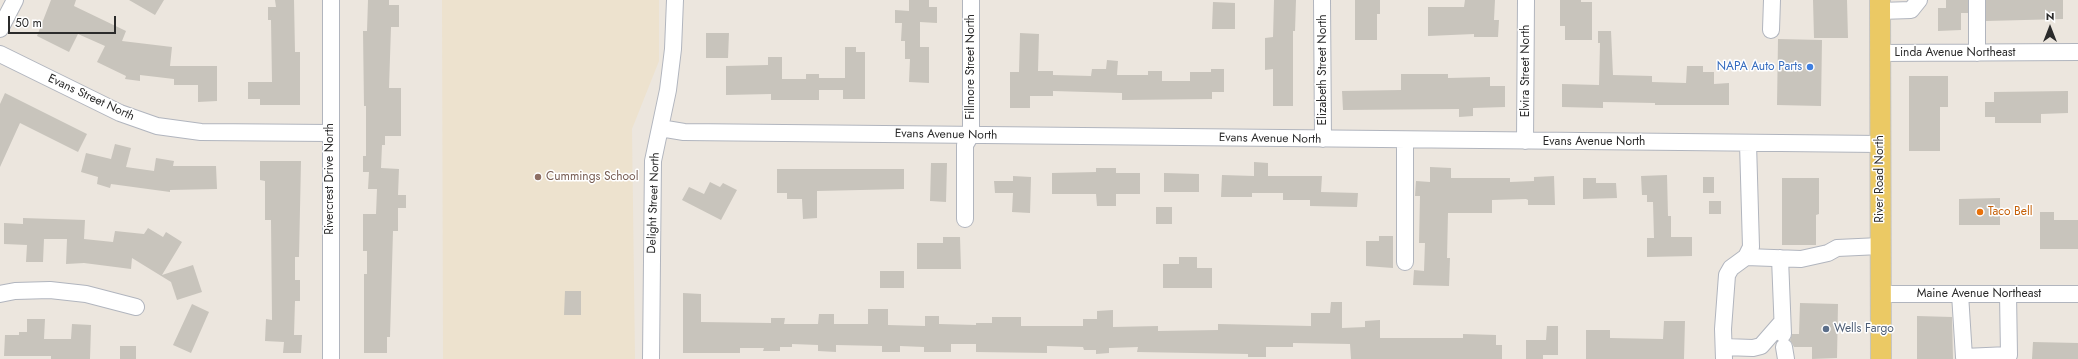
<!DOCTYPE html>
<style>
body{margin:0}
#map{position:relative;width:2078px;height:359px;overflow:hidden;background:#ece6de;font-family:Jost,sans-serif}
canvas{display:block}
.north{position:absolute;left:2030px;top:8px;width:40px;height:40px;-webkit-text-stroke:3px #fff;paint-order:stroke;rotate:0deg;font-size:11px;font-weight:700;line-height:16px;text-align:center;color:#2b2b2b}
.north::after{content:'';display:block;margin:auto;width:14px;height:18px;background:#2b2b2b;clip-path:polygon(50% 0,100% 100%,50% 72%,0 100%)}
.scale{position:absolute;left:8px;top:16px;width:108px;height:18px;box-sizing:border-box;border:2px solid #2b2b2b;border-top:0;padding-left:5px;font-size:12px;line-height:14px;white-space:nowrap;color:#2b2b2b;-webkit-text-stroke:3px #fff;paint-order:stroke}
</style>
<div id="map">
<canvas width="2078" height="359"></canvas>
<div class="north">N</div>
<div class="scale">50 m</div>
</div>
<script>
const context = document.querySelector('canvas').getContext('2d');
context.lineJoin = 'round';
function fill(path, color) { context.fillStyle = color; context.fill(path, 'evenodd'); }
const toPath = rows => new Path2D(rows.map(r => 'M' + r).join(''));
function trace(path, color, width, dash) { context.strokeStyle = color; context.lineWidth = width; context.lineCap = dash ? 'butt' : 'round'; context.setLineDash(dash || []); context.stroke(path); }
function drawText(font, color, halo, rows, align = 'center') {
  context.font = font + ' Jost,sans-serif'; context.lineWidth = 3; context.setLineDash([]); context.textBaseline = 'middle'; context.strokeStyle = halo; context.fillStyle = color; for (const [text, x, y, turn = 0] of rows) {
    context.save(); context.translate(x, y); context.rotate((+turn || 0) * Math.PI / 180); context.textAlign = isNaN(turn) ? turn : align; if (halo) context.strokeText(text, 0, 0); context.fillText(text, 0, 0); context.restore();
  }
}
const education = toPath([
 [442,0,659,0,659,61,632,129,635,359,443,359]
]);
const building = toPath([
 [51,0,76,0,74,6,126,31,122,41,172,47,170,66,217,66,217,101,198,102,198,85,174,85,174,79,140,75,140,81,125,79,126,76,97,62,105,46,78,34,69,52,37,36],
 [129,0,164,0,155,15],
 [275,0,294,0,295,52,300,52,300,105,260,105,260,99,248,99,248,82,272,82,271,20,268,20,268,7,276,7],
 [368,0,389,0,389,5,399,5,399,27,391,27,389,88,401,88,401,136,385,136,385,145,382,145,381,168,399,169,398,195,406,195,406,208,398,208,398,231,393,231,390,337,387,337,387,353,364,353,364,274,367,274,367,251,363,251,363,214,376,214,377,189,368,189,369,172,363,172,363,156,366,156,366,106,364,106,363,31,367,31],
 [909,0,929,0,929,7,937,7,937,23,920,22,920,47,929,47,929,83,909,82,910,59,905,59,905,41,901,41,902,23,895,23,895,10,909,11],
 [1274,0,1296,0,1295,31,1293,31,1293,106,1273,106,1273,69,1265,70,1265,38,1273,37],
 [1355,0,1380,0,1380,14,1377,14,1377,40,1355,40],
 [1465,0,1495,0,1494,20,1499,20,1498,37,1474,37,1474,34,1428,36,1428,7,1464,7],
 [1560,0,1581,0,1581,2,1592,2,1592,40,1565,40,1565,26,1560,26],
 [1813,0,1847,0,1848,38,1814,38],
 [1946,0,1968,0,1968,13,1961,13,1961,30,1938,31,1938,8,1946,8],
 [1986,0,2063,0,2063,19,1986,21],
 [1213,2,1235,3,1235,29,1212,29],
 [1598,31,1611,31,1613,75,1652,76,1652,82,1686,83,1687,66,1703,66,1703,72,1714,72,1714,84,1729,83,1729,105,1655,105,1655,103,1603,102,1603,108,1562,107,1562,84,1599,85,1600,43,1598,43],
 [706,33,729,33,728,58,706,58],
 [1020,33,1039,34,1038,71,1053,71,1053,75,1091,76,1092,69,1106,69,1107,60,1118,61,1117,75,1148,75,1148,71,1162,71,1162,81,1190,81,1190,72,1211,72,1211,69,1224,69,1224,92,1212,92,1212,99,1122,100,1122,93,1053,91,1053,96,1030,96,1030,108,1010,108,1010,72,1019,72],
 [1778,39,1822,40,1821,106,1777,105],
 [845,47,856,47,856,52,865,52,865,99,843,99,843,90,819,90,819,100,771,100,771,94,726,95,726,66,768,65,768,57,782,57,782,79,806,79,806,74,819,74,819,78,845,78],
 [1401,74,1448,74,1448,78,1490,77,1490,86,1505,86,1505,107,1473,108,1473,116,1459,117,1459,109,1343,110,1342,91,1401,90],
 [1909,76,1948,76,1948,107,1940,107,1940,151,1909,151],
 [2068,91,2068,113,2041,114,2041,123,1995,123,1995,117,1985,117,1985,102,1994,102,1994,92],
 [5,93,87,134,78,152,20,123,0,167,0,104],
 [115,144,131,148,126,167,154,171,156,158,174,161,173,166,216,166,217,189,170,190,170,192,111,184,110,188,97,184,98,177,81,172,86,153,111,159],
 [260,161,301,161,299,257,295,257,295,280,300,280,300,301,295,301,294,335,302,335,301,353,283,353,284,342,265,341,266,319,272,320,271,220,265,220,265,181,260,180],
 [1254,162,1268,163,1268,176,1322,176,1321,192,1358,193,1357,207,1310,206,1310,200,1283,200,1283,193,1252,193,1252,197,1221,197,1222,175,1254,176],
 [931,163,947,163,946,202,930,201],
 [1430,167,1451,168,1451,178,1510,178,1510,182,1534,181,1534,177,1554,176,1555,205,1528,205,1528,200,1526,199,1492,200,1492,213,1448,213,1447,258,1450,258,1449,286,1413,285,1414,270,1424,271,1425,243,1419,243,1420,196,1415,196,1416,181,1430,182],
 [1096,168,1116,168,1116,173,1140,173,1140,194,1116,194,1116,206,1097,206,1096,194,1052,194,1052,173,1096,172],
 [777,169,904,169,904,189,817,191,817,218,803,219,802,199,787,199,787,193,777,193],
 [1164,173,1199,174,1199,192,1164,192],
 [1667,175,1668,216,1671,216,1671,237,1692,237,1692,256,1647,257,1647,238,1654,238,1653,202,1647,202,1647,195,1642,195,1641,176],
 [1013,176,1031,177,1030,213,1012,212,1013,193,995,193,994,181,1013,181],
 [1703,177,1714,177,1714,193,1703,193],
 [1583,178,1596,178,1596,183,1616,183,1617,198,1583,199],
 [1782,178,1819,178,1819,214,1816,215,1816,245,1782,245],
 [710,182,720,187,723,183,737,190,721,220,682,200,689,187,704,194],
 [2000,198,2000,225,1959,225,1959,199],
 [1709,201,1721,201,1721,214,1709,214],
 [1156,207,1172,207,1172,224,1156,224],
 [2040,212,2054,212,2054,220,2078,220,2078,249,2040,249],
 [23,218,85,220,84,239,113,242,115,231,144,234,148,228,163,237,166,232,182,242,162,275,193,265,202,292,177,300,171,282,132,258,131,269,84,263,66,264,67,239,44,239,43,262,26,262,27,245,4,244,4,223,23,224],
 [1379,236,1393,236,1393,268,1366,266,1366,241,1379,241],
 [943,237,960,237,961,269,917,269,917,243,943,243],
 [1179,257,1197,257,1197,268,1212,268,1212,288,1163,288,1163,264,1179,264],
 [880,271,904,271,904,288,880,288],
 [565,291,581,291,581,315,564,315],
 [683,293,701,294,701,322,771,323,771,318,785,318,784,324,818,324,819,314,834,314,834,324,868,324,868,309,888,309,888,325,925,326,925,316,939,316,939,324,976,325,976,323,992,323,992,317,1021,317,1021,326,1083,326,1083,319,1097,319,1097,311,1113,310,1113,327,1158,326,1158,331,1218,330,1218,324,1311,326,1311,313,1330,313,1331,302,1342,302,1342,328,1365,327,1365,321,1380,320,1380,338,1463,338,1463,334,1496,335,1496,345,1502,345,1502,359,1351,359,1350,344,1293,343,1293,347,1266,347,1266,357,1248,357,1248,354,1137,352,1138,347,1109,348,1109,353,1096,354,1096,350,1084,350,1083,347,1047,346,1047,353,976,352,976,344,951,344,951,352,924,352,924,347,900,346,900,352,882,352,882,346,836,345,836,352,818,351,818,345,792,344,792,347,780,347,780,351,763,351,764,348,740,348,740,353,683,353],
 [1800,303,1838,304,1837,358,1812,359,1812,347,1794,347,1790,340,1792,334,1799,334],
 [192,304,209,312,191,353,173,345],
 [1917,316,1952,317,1953,359,1917,359],
 [27,319,45,319,44,339,71,339,72,324,91,325,90,359,51,359,51,356,4,356,5,335,19,335,19,332,27,332],
 [1664,321,1685,321,1684,359,1586,359,1586,330,1610,330,1610,338,1663,339],
 [1547,326,1558,326,1558,355,1543,355,1543,359,1526,359,1526,340,1546,340],
 [2033,342,2078,343,2078,359,2032,359],
 [120,346,136,346,136,359,120,359]
]);
const minor = toPath([
 [331,0,331,359],
 [1322,0,1323,139],
 [1880,11,1911,10,1919,0],
 [0,29,15,0],
 [1771,30,1772,0],
 [1880,53,2078,52],
 [1977,53,1977,0],
 [0,54,120,113,157,126,201,132,330,133],
 [660,128,684,132,1880,144],
 [1405,140,1405,262],
 [1525,141,1526,0],
 [965,219,965,145,971,135,971,0],
 [1746,257,1801,259,1828,253,1837,248,1880,246],
 [1780,258,1783,334],
 [0,294,15,291,50,290,86,294,136,307],
 [1880,294,2078,294],
 [1960,294,1964,357,2009,355,2008,294],
 [1724,347,1753,348,1761,346,1782,322],
 [1784,347,1786,359],
 [651,359,653,161,668,90,673,49,675,0],
 [1724,359,1723,329,1727,275,1731,268,1746,257,1751,247,1748,143]
]);
const major = toPath([
 [1880,0,1881,359]
]);
const markers = [
 [1810,67,4,"#3f7fe0"],
 [538,177,4,"#8d6e63"],
 [1980,212,4,"#e8710a"],
 [1826,329,4,"#5c6f8a"]
];
const streetNames = [
 ["Linda Avenue Northeast",1955,53],
 ["Fillmore Street North",971,67,-90],
 ["Elizabeth Street North",1323,70,-90],
 ["Elvira Street North",1526,71,-90],
 ["Evans Street North",91,98,25],
 ["Evans Avenue North",946,135,1],
 ["Evans Avenue North",1270,139,1],
 ["Evans Avenue North",1594,142],
 ["Rivercrest Drive North",330,179,-90],
 ["River Road North",1880,179,-90],
 ["Delight Street North",654,203,-88],
 ["Maine Avenue Northeast",1979,294]
];
const shopNames = [
 ["NAPA Auto Parts",1802,67]
];
const educationNames = [
 ["Cummings School",546,177]
];
const foodNames = [
 ["Taco Bell",1988,212]
];
const serviceNames = [
 ["Wells Fargo",1834,329]
];
fill(education, '#ede2ce');
fill(building, '#c8c4bc');
trace(minor, '#b1b5be', 18);
trace(major, '#c4c4c4', 22);
trace(minor, '#fff', 16);
trace(major, '#ebc964', 20);
for (const [x, y, r, color] of markers) { const dot = new Path2D(); dot.arc(x, y, r, 0, 2 * Math.PI); context.fillStyle = color; context.fill(dot); trace(dot, '#fff', 1.5); }
drawText('12px', '#2b2b2b', '#fff', streetNames);
drawText('12px', '#366cbe', '#fff', shopNames, 'right');
drawText('12px', '#785e54', '#fff', educationNames, 'left');
drawText('12px', '#c56008', '#fff', foodNames, 'left');
drawText('12px', '#4e5e75', '#fff', serviceNames, 'left');
</script>
